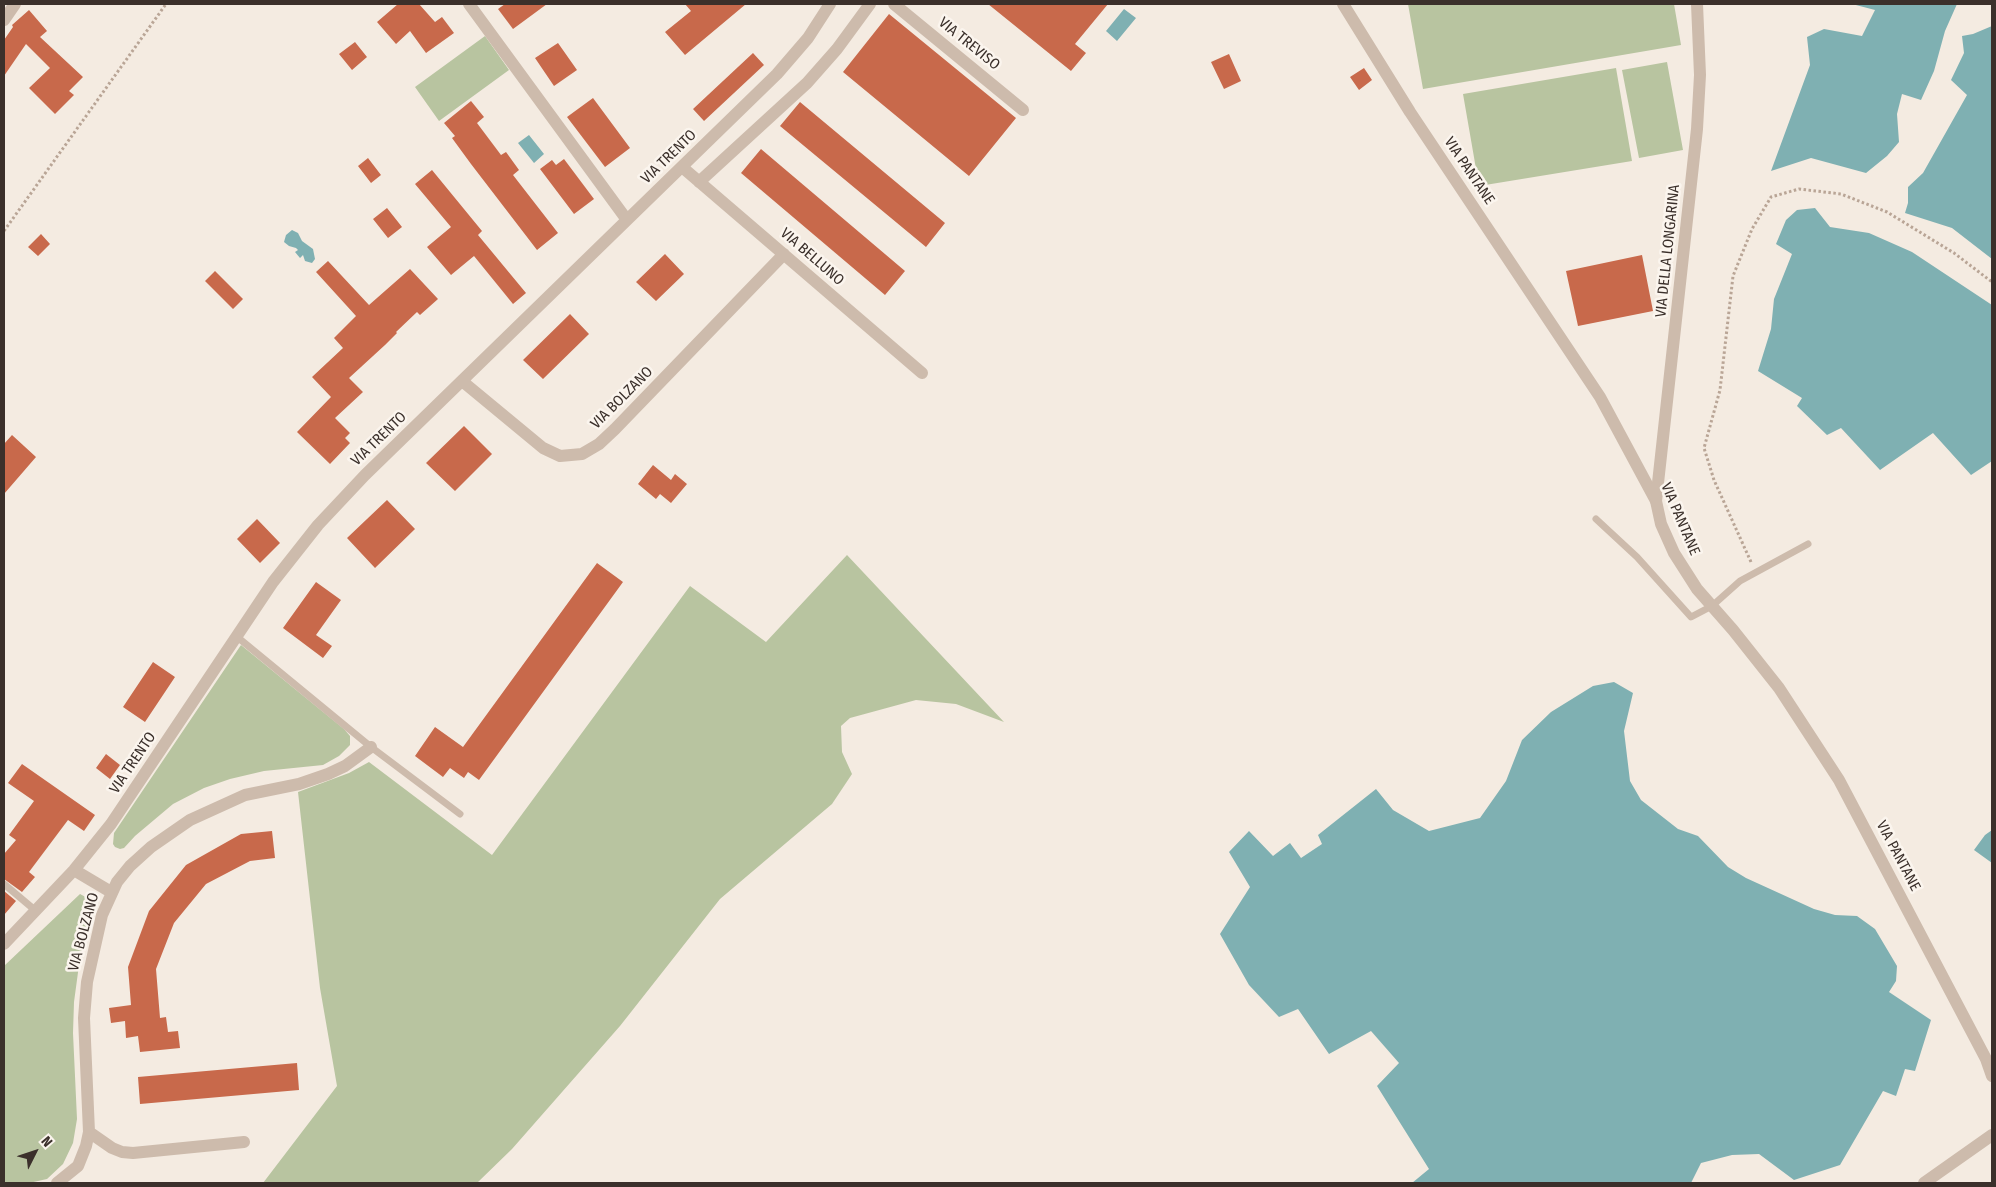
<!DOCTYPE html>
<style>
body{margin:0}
#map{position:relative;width:1996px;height:1187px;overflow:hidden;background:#f4ebe1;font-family:"Fira Sans Condensed",sans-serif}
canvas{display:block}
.frame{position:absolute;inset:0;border:5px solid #3b302b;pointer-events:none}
.north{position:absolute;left:10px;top:1127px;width:50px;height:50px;-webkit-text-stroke:4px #fbf5ee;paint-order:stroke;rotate:49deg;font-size:14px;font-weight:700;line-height:20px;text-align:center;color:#3b302b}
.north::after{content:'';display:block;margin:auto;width:18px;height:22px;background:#3b302b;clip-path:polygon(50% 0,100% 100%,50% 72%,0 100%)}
</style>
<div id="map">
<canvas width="1996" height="1187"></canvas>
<div class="frame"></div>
<div class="north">N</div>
</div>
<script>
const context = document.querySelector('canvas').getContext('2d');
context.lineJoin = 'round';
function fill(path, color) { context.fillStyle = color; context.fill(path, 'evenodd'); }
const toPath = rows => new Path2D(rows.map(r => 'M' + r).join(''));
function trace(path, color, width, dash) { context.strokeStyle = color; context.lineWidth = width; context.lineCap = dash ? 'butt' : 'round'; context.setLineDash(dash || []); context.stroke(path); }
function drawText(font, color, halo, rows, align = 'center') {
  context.font = font + ' "Fira Sans Condensed",sans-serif'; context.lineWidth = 5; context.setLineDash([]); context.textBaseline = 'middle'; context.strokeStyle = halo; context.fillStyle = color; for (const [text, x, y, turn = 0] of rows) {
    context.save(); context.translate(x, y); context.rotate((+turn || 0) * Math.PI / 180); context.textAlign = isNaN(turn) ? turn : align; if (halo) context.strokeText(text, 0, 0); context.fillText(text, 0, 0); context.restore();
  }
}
const green = toPath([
 [1408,4,1674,4,1681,45,1423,89],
 [485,36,509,70,439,121,415,87],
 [1667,62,1683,150,1639,158,1622,70],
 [1616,68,1632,161,1479,186,1463,94],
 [847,555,1004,722,956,704,916,700,850,718,841,726,842,752,852,774,832,804,720,899,620,1026,512,1149,477,1183,263,1183,337,1086,320,988,298,792,349,773,369,762,492,855,690,586,766,642],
 [241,645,344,729,350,736,350,745,339,756,323,765,264,771,230,779,204,788,173,804,135,836,124,848,120,849,115,847,113,844,114,833],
 [80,894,93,901,79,965,74,1002,73,1033,77,1119,73,1143,63,1164,47,1179,29,1183,4,1183,4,966]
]);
const water = toPath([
 [1852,4,1957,4,1945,31,1934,71,1921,100,1902,94,1897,114,1899,142,1887,156,1866,173,1811,158,1771,171,1810,65,1807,37,1824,29,1862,36,1875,10],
 [1124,9,1136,18,1117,41,1106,31],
 [1992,26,1992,259,1952,228,1905,213,1908,203,1908,187,1923,173,1967,95,1951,80,1964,53,1962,36,1973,34],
 [529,135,544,154,534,163,518,143],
 [1815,208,1830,227,1869,233,1912,252,1992,305,1992,461,1971,475,1933,433,1880,470,1841,428,1827,435,1797,406,1802,398,1758,371,1771,329,1774,299,1792,254,1776,244,1786,220,1797,210],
 [292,230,298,233,302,241,313,249,315,259,312,263,305,261,303,255,300,258,295,252,298,250,296,248,289,246,284,242,286,235],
 [1614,682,1633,693,1624,731,1630,781,1641,800,1678,829,1698,836,1728,867,1746,878,1814,909,1835,915,1857,916,1875,929,1897,966,1896,981,1889,992,1931,1020,1915,1071,1905,1069,1896,1096,1883,1091,1840,1165,1794,1180,1759,1154,1732,1155,1701,1163,1691,1183,1412,1183,1429,1169,1377,1086,1399,1063,1371,1031,1329,1054,1298,1009,1279,1017,1249,985,1220,934,1250,887,1229,852,1249,831,1273,856,1290,843,1301,858,1322,844,1318,835,1376,789,1393,810,1429,831,1480,818,1506,781,1522,740,1551,712,1593,686],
 [1992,830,1992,863,1974,850,1985,835]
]);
const building = toPath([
 [398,4,419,4,435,22,442,17,454,33,426,53,410,31,396,44,377,22],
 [505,4,547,4,513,29,498,9],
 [685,4,746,4,685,55,665,32,691,11],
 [988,4,1108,4,1075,44,1086,53,1071,71],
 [29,10,47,31,40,37,83,77,69,91,74,95,55,114,29,88,50,68,26,44,4,76,4,40,13,27,12,25],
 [889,14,1016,118,969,176,843,72],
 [355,42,367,57,352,70,339,54],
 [558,43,577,70,554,86,535,58],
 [753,53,764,65,704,121,693,109],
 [1229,54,1241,81,1224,89,1211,62],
 [1364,68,1372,80,1359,90,1350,77],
 [593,98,630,148,605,167,567,117],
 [471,101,484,117,477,123,501,155,506,152,519,170,513,175,558,233,537,250,471,164,452,138,455,136,444,123],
 [800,102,945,223,926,247,780,126],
 [761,149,905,271,885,295,741,173],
 [368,158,381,175,371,183,358,166],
 [564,159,594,199,574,214,540,169,552,160,556,165],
 [432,170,482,231,478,235,526,293,513,304,474,256,451,275,427,247,451,227,415,184],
 [387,208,402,227,388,238,373,219],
 [41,234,50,244,38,256,28,247],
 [665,254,684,274,656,301,636,282],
 [1642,255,1653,311,1578,326,1566,271],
 [328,261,369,305,410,269,438,299,420,315,417,312,396,332,397,333,385,345,349,378,363,392,335,418,350,433,345,438,350,443,330,464,297,432,331,397,312,377,343,348,334,338,356,316,316,272],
 [215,271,243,299,233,309,205,281],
 [570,314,589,334,543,379,523,360],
 [464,426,492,454,455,491,426,463],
 [12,435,36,457,4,494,4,444],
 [653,465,671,480,675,474,687,484,671,503,660,494,656,499,638,484],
 [387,500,415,529,375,568,347,538],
 [257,519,280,543,260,563,237,539],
 [597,563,623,582,479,780,468,772,464,778,450,768,443,777,415,756,435,727,463,747],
 [316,582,341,600,316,635,332,646,323,658,283,628],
 [153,662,175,677,145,722,123,707],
 [106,754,120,765,110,779,96,768],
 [22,764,95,815,84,831,68,820,29,872,35,877,22,892,4,879,4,854,16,840,9,835,34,801,8,783],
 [272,831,275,858,250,861,206,884,174,923,156,969,160,1018,166,1017,168,1032,178,1031,180,1048,140,1052,138,1036,126,1038,125,1021,111,1023,109,1008,131,1005,128,967,149,911,186,865,241,834],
 [4,891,16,901,4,915],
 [297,1063,299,1090,140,1104,138,1077]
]);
const path = toPath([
 [4,231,166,4],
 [1751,562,1714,480,1704,448,1720,390,1733,276,1752,229,1771,197,1799,189,1841,194,1887,212,1954,253,1992,282]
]);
const service = toPath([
 [1596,519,1637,557,1691,617,1712,606,1740,581,1808,544],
 [236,636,371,747,460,814],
 [4,884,36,911]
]);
const minor = toPath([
 [469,4,627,220],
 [894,4,1023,110],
 [1343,4,1410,112,1600,397,1656,501,1661,524,1674,553,1697,589,1733,630,1779,688,1839,780,1986,1059,1992,1076],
 [4,20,15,4],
 [682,167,922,373],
 [699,182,807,83,837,49,870,4],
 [462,381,543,448,560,456,582,454,599,444,615,429,784,254],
 [74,870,111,892],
 [4,944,74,870,111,824,273,582,318,525,365,475,777,74,808,38,830,4],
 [89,1132,112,1148,122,1152,133,1153,244,1142],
 [57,1183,78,1166,86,1146,89,1132,84,1018,87,982,102,915,117,882,130,866,151,847,190,820,245,795,299,784,328,774,345,766,371,747]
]);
const tertiary = toPath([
 [1656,501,1697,129,1700,75,1697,4],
 [1924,1183,1992,1135]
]);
const streetNames = [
 ["VIA TREVISO",969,44,39],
 ["VIA TRENTO",669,157,-44],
 ["VIA PANTANE",1469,171,56],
 ["VIA DELLA LONGARINA",1668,251,-84],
 ["VIA BELLUNO",812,257,41],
 ["VIA BOLZANO",622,398,-45],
 ["VIA TRENTO",379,439,-44],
 ["VIA PANTANE",1680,519,67],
 ["VIA TRENTO",133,763,-56],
 ["VIA PANTANE",1898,856,62],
 ["VIA BOLZANO",84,932,-75]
];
fill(green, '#b8c4a0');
fill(water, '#7fb0b2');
fill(building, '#c8694b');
trace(path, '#b9a596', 3, [2.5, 2.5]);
trace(service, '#cdbbac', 7);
trace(minor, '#cdbbac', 12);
trace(tertiary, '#cdbbac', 12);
drawText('15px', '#3b302b', '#fbf5ee', streetNames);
</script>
